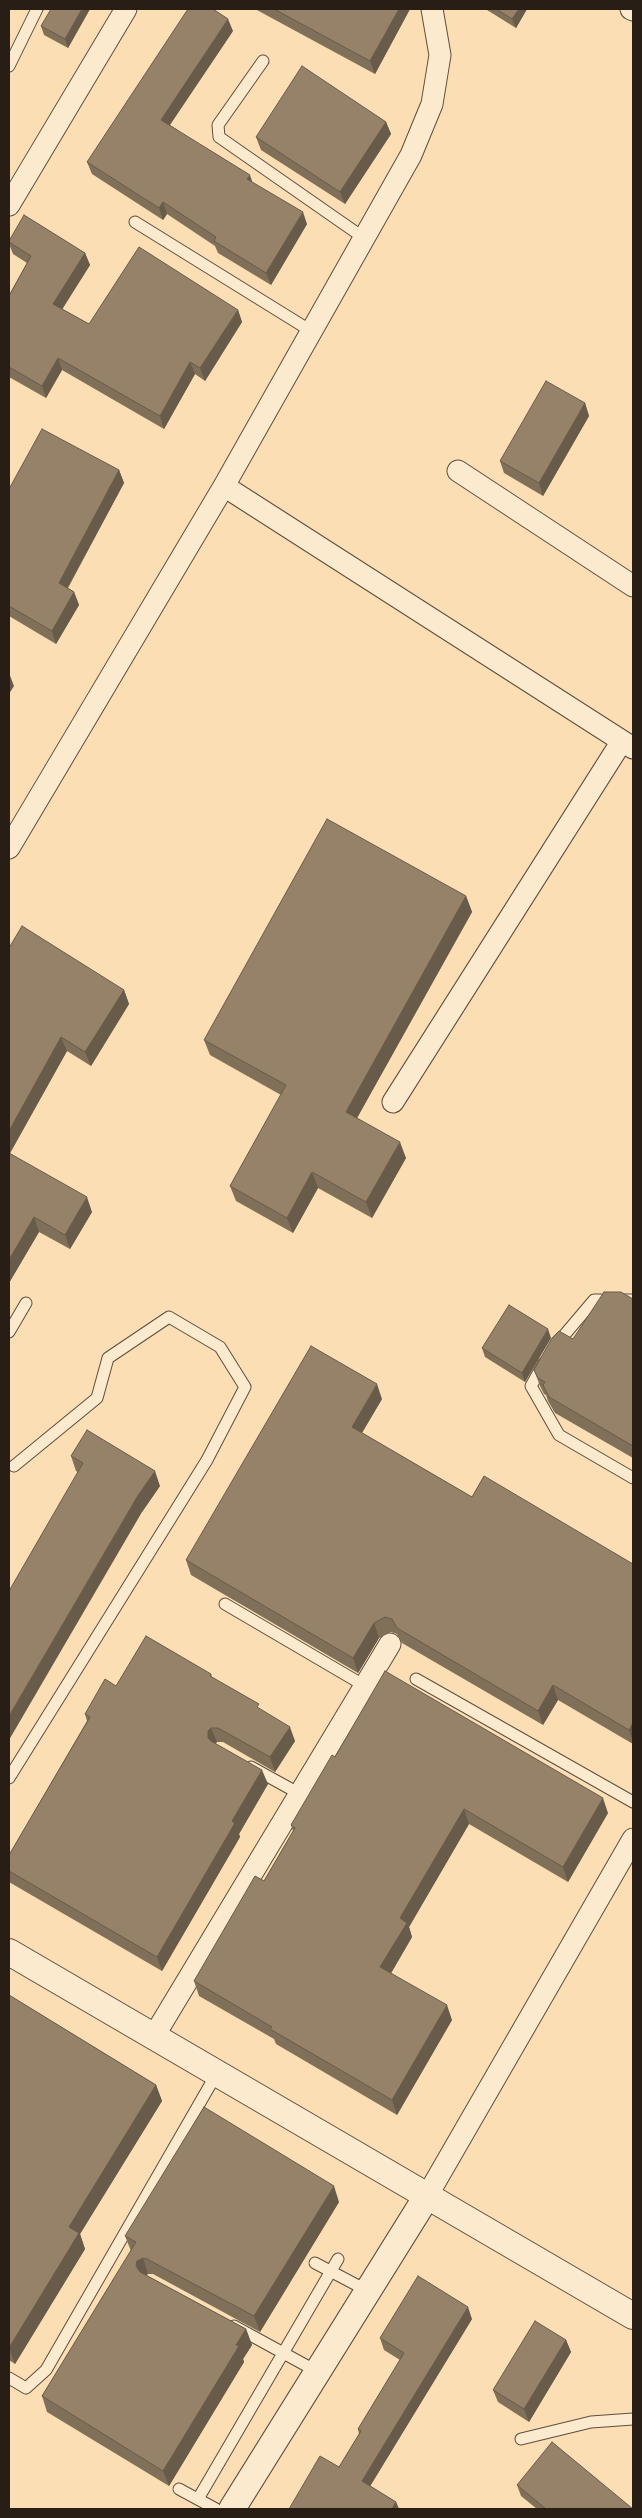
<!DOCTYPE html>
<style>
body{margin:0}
#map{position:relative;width:642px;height:2518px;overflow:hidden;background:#fbdeb4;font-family:"IM FELL DW Pica",serif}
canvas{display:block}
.frame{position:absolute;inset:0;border:10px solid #281e16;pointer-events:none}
</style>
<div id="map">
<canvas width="642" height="2518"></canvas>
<div class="frame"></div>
</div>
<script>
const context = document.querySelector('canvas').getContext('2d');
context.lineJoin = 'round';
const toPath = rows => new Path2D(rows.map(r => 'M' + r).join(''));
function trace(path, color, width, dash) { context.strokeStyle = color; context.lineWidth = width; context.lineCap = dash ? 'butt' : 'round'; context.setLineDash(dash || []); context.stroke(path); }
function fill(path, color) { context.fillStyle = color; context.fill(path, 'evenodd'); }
const service = toPath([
 [263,61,218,125,219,137,364,238],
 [9,66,37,9],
 [135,222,311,331],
 [9,1332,26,1303],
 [555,1346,594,1300,633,1300],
 [544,1363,531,1386,559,1435,633,1478],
 [225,1604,365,1686],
 [416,1679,633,1802],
 [251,1767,300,1794],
 [9,1778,207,1460,245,1387,220,1347,169,1317,108,1358,97,1398,14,1466],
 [315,2263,368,2291],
 [234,2326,318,2372],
 [9,2378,26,2388,46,2370,217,2073],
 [521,2439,591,2422,633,2419],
 [179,2489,216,2509],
 [198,2499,338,2259]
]);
const minor = toPath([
 [631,9,633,10],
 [9,205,126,9],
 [458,471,633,586],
 [224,486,633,748],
 [9,848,224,486,411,155,432,104,440,55,432,9],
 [393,1102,622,741],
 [154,2036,390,1644],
 [427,2196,633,1839]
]);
const tertiary = toPath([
 [9,1952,633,2316],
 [232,2509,427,2196]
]);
const wall = toPath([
 [90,9,68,48,44,35,41,26],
 [255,9,410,9,375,74],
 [487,9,527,9,516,28,487,10],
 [233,31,170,125,252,182,307,224,271,285,218,253,215,246,167,214,163,220,92,174,87,162],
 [386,122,391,134,345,204,261,150,256,137],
 [9,241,85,253,90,265,62,309,89,324,238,310,242,322,205,381,195,374,164,429,62,370,46,398,9,377,9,295,27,263,13,254,9,244],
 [585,403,589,416,543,496,504,473,500,461],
 [119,470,124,483,68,588,74,592,79,605,56,644,9,616,9,489],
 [466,896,472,912,357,1118,406,1158,372,1218,318,1188,293,1233,236,1201,230,1186,281,1095,210,1055,204,1040],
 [9,948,124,990,129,1004,91,1066,67,1051,10,1153,92,1212,70,1249,39,1232,9,1283],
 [633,1299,633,1458,555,1413,548,1401,546,1395,544,1394,540,1386,534,1370,573,1339],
 [551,1338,525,1382,485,1357,482,1348],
 [382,1399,362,1433,472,1497,633,1564,633,1744,558,1700,543,1725,402,1643,397,1634,391,1632,379,1638,358,1673,191,1575,186,1560],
 [71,1456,160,1486,142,1512,76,1471],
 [211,1674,212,1677,261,1710,295,1741,275,1772,223,1742,217,1742,215,1744,268,1784,239,1834,240,1837,162,1971,9,1882,9,1855,87,1721,85,1714,116,1686],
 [335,1757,608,1813,568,1882,469,1824,409,1927,412,1937,391,1973,452,2020,397,2115,276,2044,274,2039,199,1996,194,1981,264,1881,293,1831,291,1825],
 [9,1995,156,2085,162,2101,80,2234,85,2249,15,2364,9,2360],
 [339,2202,260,2332,153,2274,148,2274,146,2275,246,2329,252,2345,243,2359,244,2362,169,2486,47,2412,42,2396,131,2251,125,2236],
 [472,2319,370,2486,396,2502,399,2509,289,2509,339,2467,359,2434,358,2429,400,2360,384,2350,380,2338],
 [566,2340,571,2352,529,2422,498,2402,493,2390],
 [517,2485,633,2509,537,2509,521,2496]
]);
const shadedWall = toPath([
 [82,9,90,9,68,48,65,39],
 [399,9,410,9,375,74,370,61],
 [519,9,527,9,516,28,512,19],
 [228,19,233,31,165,132,161,120],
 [386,122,391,134,345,204,340,192],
 [250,175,254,187,247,179],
 [163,202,167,214,163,220,159,208],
 [303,212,307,224,271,285,266,273],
 [85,253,90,265,58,316,53,304],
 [238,310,242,322,205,381,200,368],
 [58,358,62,370,46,398,42,386],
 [190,362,195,374,164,429,160,416],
 [585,403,589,416,543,496,539,483],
 [119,470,124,483,63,596,59,583],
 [74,592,79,605,56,644,52,631],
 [9,673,14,686,9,694],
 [466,896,472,912,352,1127,346,1112],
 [124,990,129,1004,91,1066,85,1052],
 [61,1037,67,1051,9,1155,9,1131],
 [400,1142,406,1158,372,1218,366,1202],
 [312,1172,318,1188,293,1233,287,1218],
 [87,1197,92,1212,70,1249,65,1235],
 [34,1217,39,1232,9,1283,9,1260],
 [548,1329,551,1338,525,1382,522,1373],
 [377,1384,382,1399,357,1441,352,1427],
 [155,1471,160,1486,142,1512,9,1740,9,1716,137,1497],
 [374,1623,379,1638,358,1673,353,1658],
 [553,1685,558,1700,543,1725,538,1711],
 [633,1723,633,1741,629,1730],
 [290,1727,295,1741,275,1772,270,1757],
 [211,1728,217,1742,213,1746,208,1738,208,1731],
 [262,1770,268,1784,239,1834,240,1837,162,1971,157,1957,232,1821],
 [603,1798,608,1813,568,1882,563,1867],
 [464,1809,469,1824,409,1927,412,1937,386,1982,380,1967,400,1918],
 [447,2005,452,2020,397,2115,392,2100],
 [156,2085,162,2101,80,2234,85,2249,15,2364,9,2348,69,2227],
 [334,2186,339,2202,260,2332,254,2316],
 [143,2258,148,2274,143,2277,136,2266,137,2261],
 [468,2307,472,2319,366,2493,362,2481],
 [246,2329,252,2345,243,2359,244,2362,169,2486,163,2471],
 [566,2340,571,2352,529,2422,524,2409],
 [396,2502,399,2509,392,2509]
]);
const building = toPath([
 [51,9,82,9,65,39,41,26,51,9],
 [188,9,213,9,228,19,161,120,250,175,247,179,303,212,266,273,214,241,216,237,163,202,159,208,87,162,188,9],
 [274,9,399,9,370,61,274,9],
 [496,9,519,9,512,19,496,9],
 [302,66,386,122,340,192,256,137,302,66],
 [24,215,85,253,53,304,89,324,139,247,238,310,200,368,190,362,160,416,58,358,42,386,9,367,9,296,31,256,9,242,9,241,24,215],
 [546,381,585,403,539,483,500,461,546,381],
 [42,429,119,470,59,583,74,592,52,631,9,606,9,489,42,429],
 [327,819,466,896,346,1112,400,1142,366,1202,312,1172,287,1218,230,1186,286,1085,204,1040,327,819],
 [22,926,124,990,85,1052,61,1037,9,1131,9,948,22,926],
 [9,1153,87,1197,65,1235,34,1217,9,1260,9,1153],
 [604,1292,621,1292,633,1299,633,1446,549,1397,543,1385,545,1382,538,1378,534,1370,552,1338,559,1331,573,1339,604,1292],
 [509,1305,548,1329,522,1373,482,1348,509,1305],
 [311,1346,377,1384,352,1427,472,1497,484,1476,633,1564,633,1723,629,1730,553,1685,538,1711,397,1628,392,1619,385,1617,374,1623,353,1658,186,1560,311,1346],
 [87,1430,155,1471,137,1497,9,1716,9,1591,83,1463,71,1456,87,1430],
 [146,1636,211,1674,210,1676,259,1704,257,1707,290,1727,270,1757,218,1728,211,1728,208,1731,208,1738,211,1741,262,1770,232,1821,235,1823,157,1957,9,1871,9,1855,90,1717,85,1714,105,1679,116,1686,146,1636],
 [385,1671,603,1798,563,1867,464,1809,400,1918,407,1923,380,1967,447,2005,392,2100,270,2029,272,2027,194,1981,255,1876,264,1881,295,1828,291,1825,332,1755,335,1757,385,1671],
 [9,1995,156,2085,69,2227,79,2233,9,2348,9,1995],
 [204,2107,334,2186,254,2316,147,2259,143,2258,137,2261,136,2266,140,2272,246,2329,236,2345,239,2346,163,2471,42,2396,136,2242,125,2236,204,2107],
 [418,2276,468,2307,362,2481,396,2502,392,2509,289,2509,320,2456,339,2467,361,2431,358,2429,404,2353,380,2338,418,2276],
 [535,2321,566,2340,524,2409,493,2390,535,2321],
 [552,2442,633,2509,546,2509,517,2485,552,2442]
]);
trace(service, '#5d4e3e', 13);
trace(minor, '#5d4e3e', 23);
trace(tertiary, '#5d4e3e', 28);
trace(service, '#fceace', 11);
trace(minor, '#fceace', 21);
trace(tertiary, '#fceace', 26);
fill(wall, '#817059');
fill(shadedWall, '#695b49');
fill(building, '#968268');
trace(building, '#695b49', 1);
</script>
